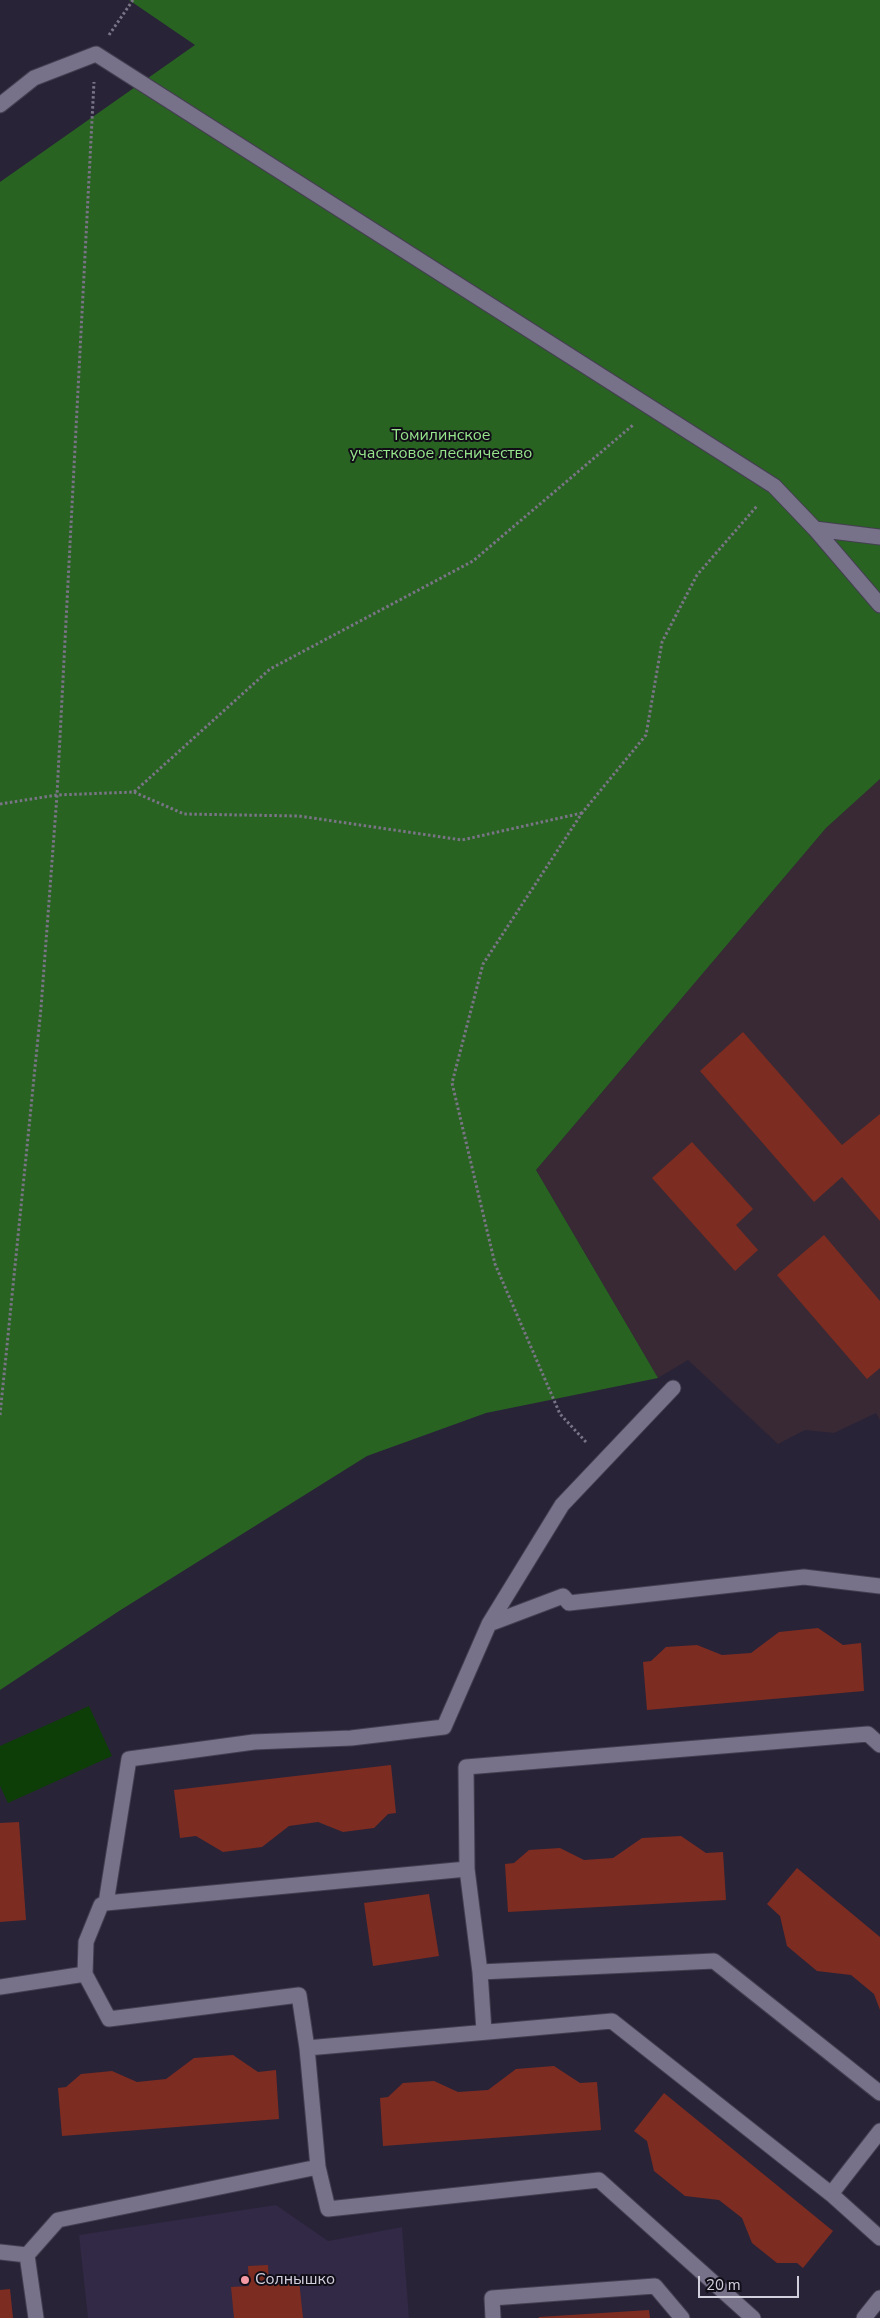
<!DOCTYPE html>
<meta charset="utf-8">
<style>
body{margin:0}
#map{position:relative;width:880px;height:2318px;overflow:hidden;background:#292338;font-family:"Nunito Sans",sans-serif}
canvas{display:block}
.scale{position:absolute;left:698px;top:2276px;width:101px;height:22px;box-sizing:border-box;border:2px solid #d2cfdd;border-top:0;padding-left:6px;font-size:15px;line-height:18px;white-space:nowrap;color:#d2cfdd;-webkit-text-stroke:4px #110e18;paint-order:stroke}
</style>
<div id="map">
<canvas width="880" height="2318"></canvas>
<div class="scale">20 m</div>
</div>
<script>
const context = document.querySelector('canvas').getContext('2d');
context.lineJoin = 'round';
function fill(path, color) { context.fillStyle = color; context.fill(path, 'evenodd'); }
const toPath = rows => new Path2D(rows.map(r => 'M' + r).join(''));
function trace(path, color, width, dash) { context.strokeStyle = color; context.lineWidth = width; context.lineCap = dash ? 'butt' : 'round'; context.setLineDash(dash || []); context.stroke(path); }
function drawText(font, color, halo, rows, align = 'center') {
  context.font = font + ' "Nunito Sans",sans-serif'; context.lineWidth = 4; context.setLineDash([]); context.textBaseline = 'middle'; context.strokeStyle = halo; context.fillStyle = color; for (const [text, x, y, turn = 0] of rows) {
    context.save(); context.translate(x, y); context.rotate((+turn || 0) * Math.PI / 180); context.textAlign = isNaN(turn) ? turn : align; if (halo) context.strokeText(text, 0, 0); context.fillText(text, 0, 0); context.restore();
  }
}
const built = toPath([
 [276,2205,328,2241,402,2227,409,2318,88,2318,79,2235]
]);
const industrial = toPath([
 [880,779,880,1420,876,1413,834,1433,805,1430,778,1444,688,1360,658,1378,536,1170,826,828]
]);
const green = toPath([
 [89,1706,112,1756,8,1803,0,1786,0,1746]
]);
const forest = toPath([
 [129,0,880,0,880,779,826,828,536,1170,658,1378,486,1413,367,1456,119,1611,0,1690,0,182,195,45]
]);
const building = toPath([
 [743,1032,842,1145,880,1114,880,1221,842,1177,814,1202,700,1071],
 [692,1142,753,1209,736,1225,758,1250,735,1271,652,1178],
 [824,1235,880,1301,880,1368,867,1379,777,1275],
 [818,1628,843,1645,861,1643,864,1691,647,1710,643,1662,651,1661,666,1647,697,1645,722,1655,751,1653,779,1632],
 [391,1765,396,1813,388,1814,374,1828,343,1832,318,1822,289,1826,262,1847,223,1852,196,1836,180,1838,174,1790],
 [19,1822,26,1920,0,1922,0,1823],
 [681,1836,706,1853,723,1852,726,1900,508,1912,505,1864,514,1863,529,1850,560,1848,584,1860,613,1858,642,1838],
 [797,1868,880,1937,880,2010,874,1994,851,1975,817,1971,787,1946,780,1916,767,1904],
 [429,1894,439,1956,373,1966,364,1903],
 [233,2055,258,2072,276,2070,279,2119,62,2136,58,2088,66,2087,81,2074,112,2071,137,2082,166,2079,194,2058],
 [554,2066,580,2083,597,2082,601,2130,383,2146,380,2098,388,2097,403,2083,434,2081,458,2092,488,2090,516,2069],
 [664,2093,833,2231,803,2268,797,2263,777,2263,752,2243,742,2218,719,2200,685,2196,654,2171,647,2141,634,2131],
 [268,2265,269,2283,299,2280,303,2318,234,2318,231,2287,249,2286,248,2266],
 [10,2289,13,2318,0,2318,0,2290],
 [649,2310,650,2318,539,2318,539,2317]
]);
const path = toPath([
 [109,35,133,0],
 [134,792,184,814,299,816,462,840,582,813],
 [0,804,57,795,134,792,270,669,473,561,633,425],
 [0,1415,41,1008,57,795,94,82],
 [586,1442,560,1414,495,1264,452,1083,483,964,582,813,646,735,662,642,697,575,757,506]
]);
const minor = toPath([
 [0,105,34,78,96,54,774,486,815,529,880,605],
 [815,529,880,537],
 [489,1624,563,1596,569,1603,804,1577,880,1586],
 [880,1745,868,1734,466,1767,467,1869,480,1972,714,1961,880,2093],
 [467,1869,106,1903,101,1905,86,1942,85,1974,109,2019,299,1995,307,2048,612,2021,831,2194,880,2238],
 [106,1903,129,1759,254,1742,351,1738,444,1727,489,1624,562,1505,673,1388],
 [480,1972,484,2031],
 [0,1987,85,1974],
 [307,2048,318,2167,328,2209,599,2180,753,2318],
 [831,2194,880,2131],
 [0,2252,27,2255,36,2318],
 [27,2255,58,2220,318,2167],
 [493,2318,492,2298,655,2286,682,2318],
 [864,2318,880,2298]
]);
const markers = [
 [245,2280,5,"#f49aa4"]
];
const parkNames = [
 ["Томилинское",441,436],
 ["участковое лесничество",441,454]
];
const poiNames = [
 ["Солнышко",255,2280]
];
fill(built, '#312945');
fill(industrial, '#382934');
fill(green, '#0e3e07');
fill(forest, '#296322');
fill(building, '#7d2c21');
trace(minor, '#443f50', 17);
trace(path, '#797486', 3, [2.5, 2.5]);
trace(minor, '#77718a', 15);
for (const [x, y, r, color] of markers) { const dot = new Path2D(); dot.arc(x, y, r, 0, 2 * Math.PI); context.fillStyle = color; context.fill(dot); trace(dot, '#110e18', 2); }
drawText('16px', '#96e58b', '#110e18', parkNames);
drawText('16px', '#d2cfdd', '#110e18', poiNames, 'left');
</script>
